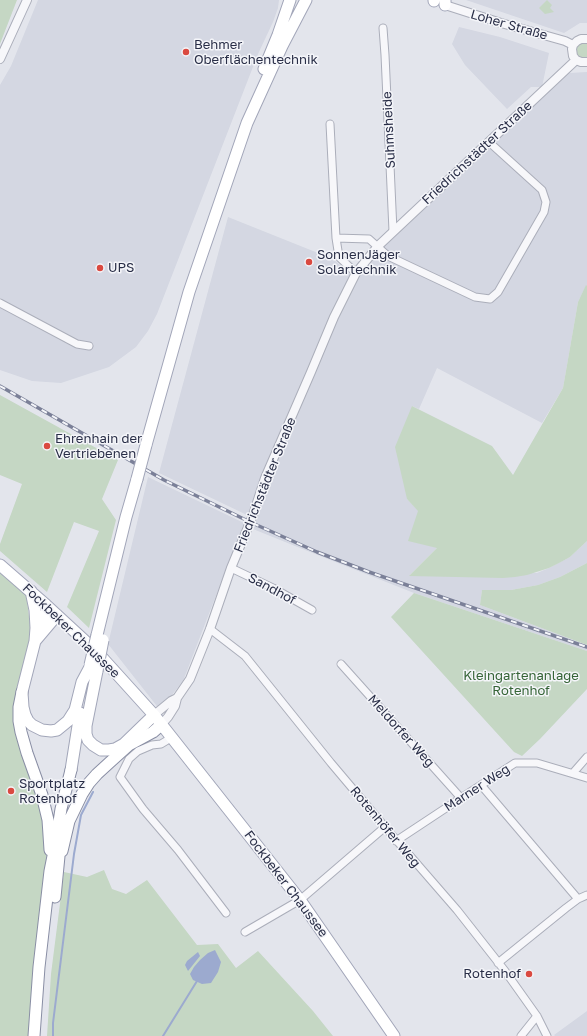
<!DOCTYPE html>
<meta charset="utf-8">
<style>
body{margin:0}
canvas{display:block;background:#e3e5ec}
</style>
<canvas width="587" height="1036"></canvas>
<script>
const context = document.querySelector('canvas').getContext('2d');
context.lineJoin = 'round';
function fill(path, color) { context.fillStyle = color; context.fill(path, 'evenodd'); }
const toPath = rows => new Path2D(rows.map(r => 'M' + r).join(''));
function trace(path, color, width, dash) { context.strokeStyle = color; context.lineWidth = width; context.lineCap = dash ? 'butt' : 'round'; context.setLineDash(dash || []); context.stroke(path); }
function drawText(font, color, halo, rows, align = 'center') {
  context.font = font + ' "Golos Text",sans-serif'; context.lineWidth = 3; context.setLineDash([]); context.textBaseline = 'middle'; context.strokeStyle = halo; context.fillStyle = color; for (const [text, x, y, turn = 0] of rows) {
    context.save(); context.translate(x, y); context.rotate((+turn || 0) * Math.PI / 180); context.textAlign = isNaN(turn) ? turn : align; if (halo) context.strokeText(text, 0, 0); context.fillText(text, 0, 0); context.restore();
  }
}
const built = toPath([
 [38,0,279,0,278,8,273,22,258,54,157,314,148,331,136,347,109,367,61,383,32,381,0,370,0,85,11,66],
 [466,0,587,0,587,23,580,23,564,33],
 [459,27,500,37,549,53,542,87,531,87,507,109,465,65,452,44],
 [587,72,587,286,586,286,578,302,563,388,542,423,437,368,419,409,412,406,407,499,419,511,437,548,410,575,537,573,549,568,570,557,587,541,587,563,585,564,560,577,538,585,511,590,482,590,480,605,587,645,587,651,414,593,295,546,248,527,253,515,247,515,159,473,228,217,333,259,348,272,358,275,371,259,388,242,497,140,543,96,569,73],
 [148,477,244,523,183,681,160,710,108,644],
 [587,1011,587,1036,555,1036,554,1035]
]);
const green = toPath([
 [0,0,17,0,0,44],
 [547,0,552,5,550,8,554,12,545,14,539,8],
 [585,42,587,43,587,58,583,58,578,56,576,50,578,45,580,43],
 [586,285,587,286,587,541,570,557,559,563,549,568,527,575,515,577,503,578,409,576,437,548,408,541,418,511,407,499,395,447,412,406,492,446,513,475,563,388,578,302],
 [0,395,118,460,102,499,116,520,89,628,67,607,99,531,74,522,47,592,0,551,0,544,22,484,0,475],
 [587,563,587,645,480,605,482,590,511,590,538,585,560,577],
 [0,571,26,592,31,633,17,703,40,795,46,832,47,868,32,1036,0,1036],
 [414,593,587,651,587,689,540,739,522,756,514,752,391,617],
 [104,870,112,889,126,894,147,880,197,945,218,944,236,968,258,951,313,1011,333,1036,47,1036,51,974,64,872,87,877]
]);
const water = toPath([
 [215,950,221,962,218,972,211,983,202,984,193,980,190,974,194,967,200,960,208,953],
 [198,952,200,956,188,971,185,965,187,961]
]);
const stream = toPath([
 [53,1036,53,1023,74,854,81,815,93,792],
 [163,1036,197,981]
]);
const minor = toPath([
 [383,28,385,55,393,231],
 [330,124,336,238],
 [356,273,339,257,336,238,369,239,388,256,475,297,490,299,498,292,544,212,546,202,542,190,489,142],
 [0,303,77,344,89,346],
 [231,568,273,588,312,610],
 [210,629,245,656,331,763,385,827,457,910,505,971,537,1016,547,1036],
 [341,664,461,798],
 [171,737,166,741,161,744,152,745,138,751,129,759,120,777,143,809,178,850,226,913],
 [573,773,587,757],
 [481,785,578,899],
 [396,841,461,798,515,763,537,763,587,778],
 [245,932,300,900,385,827],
 [498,963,566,908,578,899,587,895],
 [521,1036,537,1016]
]);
const tertiary = toPath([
 [445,5,501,23,565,41,573,45],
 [587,39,581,39,577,41,573,45,572,49,573,56,576,60,581,62,587,62],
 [0,59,27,0],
 [154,715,171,701,177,698],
 [161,725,168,717,175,706,177,698,190,679,210,629,231,568,253,515,265,478,311,372,334,317,356,273,378,246,576,60]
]);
const primary = toPath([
 [434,1,434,0],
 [445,5,445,0],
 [264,69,278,35,290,0],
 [146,445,189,292,247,123,282,46,306,0],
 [0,565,46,605,97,652,154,715,300,900,394,1036],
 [31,591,35,610,36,628],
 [50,609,43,616,36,628,35,641,22,692,23,707,25,715,28,721,32,725,42,730,51,731,57,730,68,721,75,710,82,682,90,667],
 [97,635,126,517,137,479],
 [35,641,57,615],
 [97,671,86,726,86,734,88,740,93,745,101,750,109,750,115,749,124,744,154,715],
 [71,770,80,713]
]);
const trunk = toPath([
 [22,692,19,707,19,721,21,732,27,753,42,795,48,820,50,850],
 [62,851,69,821,82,794,89,783,97,774,109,763,129,745,153,732,161,725],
 [55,897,59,856],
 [34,1036,39,967,50,871,56,841,61,809,71,770]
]);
const rail = toPath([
 [0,386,164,480,250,522,317,552,369,572,587,647]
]);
const primaryBridge = toPath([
 [137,479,146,445],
 [90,665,97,635],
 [97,671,103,640]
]);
const markers = [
 [186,52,4,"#da4940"],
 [309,262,4,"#da4940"],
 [100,268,4,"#da4940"],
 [47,446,4,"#da4940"],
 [11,791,4,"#da4940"],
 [529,974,4,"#da4940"]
];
const streetNames = [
 ["Loher Straße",509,25,16],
 ["Suhmsheide",389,130,-93],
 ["Friedrichstädter Straße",477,153,-43],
 ["Friedrichstädter Straße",265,485,-68],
 ["Sandhof",272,589,28],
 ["Fockbeker Chaussee",71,631,44],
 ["Meldorfer Weg",401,731,48],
 ["Marner Weg",477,788,-33],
 ["Rotenhöfer Weg",385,827,50],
 ["Fockbeker Chaussee",286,884,53]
];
const poiNames = [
 ["Behmer",194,45],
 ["Oberflächentechnik",194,60],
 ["SonnenJäger",317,255],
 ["Solartechnik",317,270],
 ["UPS",108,268],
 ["Ehrenhain der",55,439],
 ["Vertriebenen",55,454],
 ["Sportplatz",19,784],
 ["Rotenhof",19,799],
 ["Rotenhof",521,974,"right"]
];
const parkNames = [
 ["Kleingartenanlage",521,676],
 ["Rotenhof",521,691]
];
fill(built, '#d4d7e2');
fill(green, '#c5d7c4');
fill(water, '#9caacf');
trace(stream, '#9caacf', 2);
trace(minor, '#abaeba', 9);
trace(tertiary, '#abaeba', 10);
trace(primary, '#a2a6b9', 13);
trace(trunk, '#898ea4', 13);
trace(minor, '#f7f7fa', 7);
trace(tertiary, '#f7f7fa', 8);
trace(primary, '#fff', 11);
trace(trunk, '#fff', 11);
trace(rail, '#7b8098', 3.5);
trace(rail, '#f4f5f9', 2, [6]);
trace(primaryBridge, '#a2a6b9', 13, []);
trace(primaryBridge, '#fff', 11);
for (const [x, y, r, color] of markers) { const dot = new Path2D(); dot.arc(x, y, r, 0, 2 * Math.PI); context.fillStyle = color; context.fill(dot); trace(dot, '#f4f5f9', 1.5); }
drawText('13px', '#292e47', '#f4f5f9', streetNames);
drawText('13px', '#292e47', '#f4f5f9', poiNames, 'left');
drawText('13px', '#356436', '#f4f5f9', parkNames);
</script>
